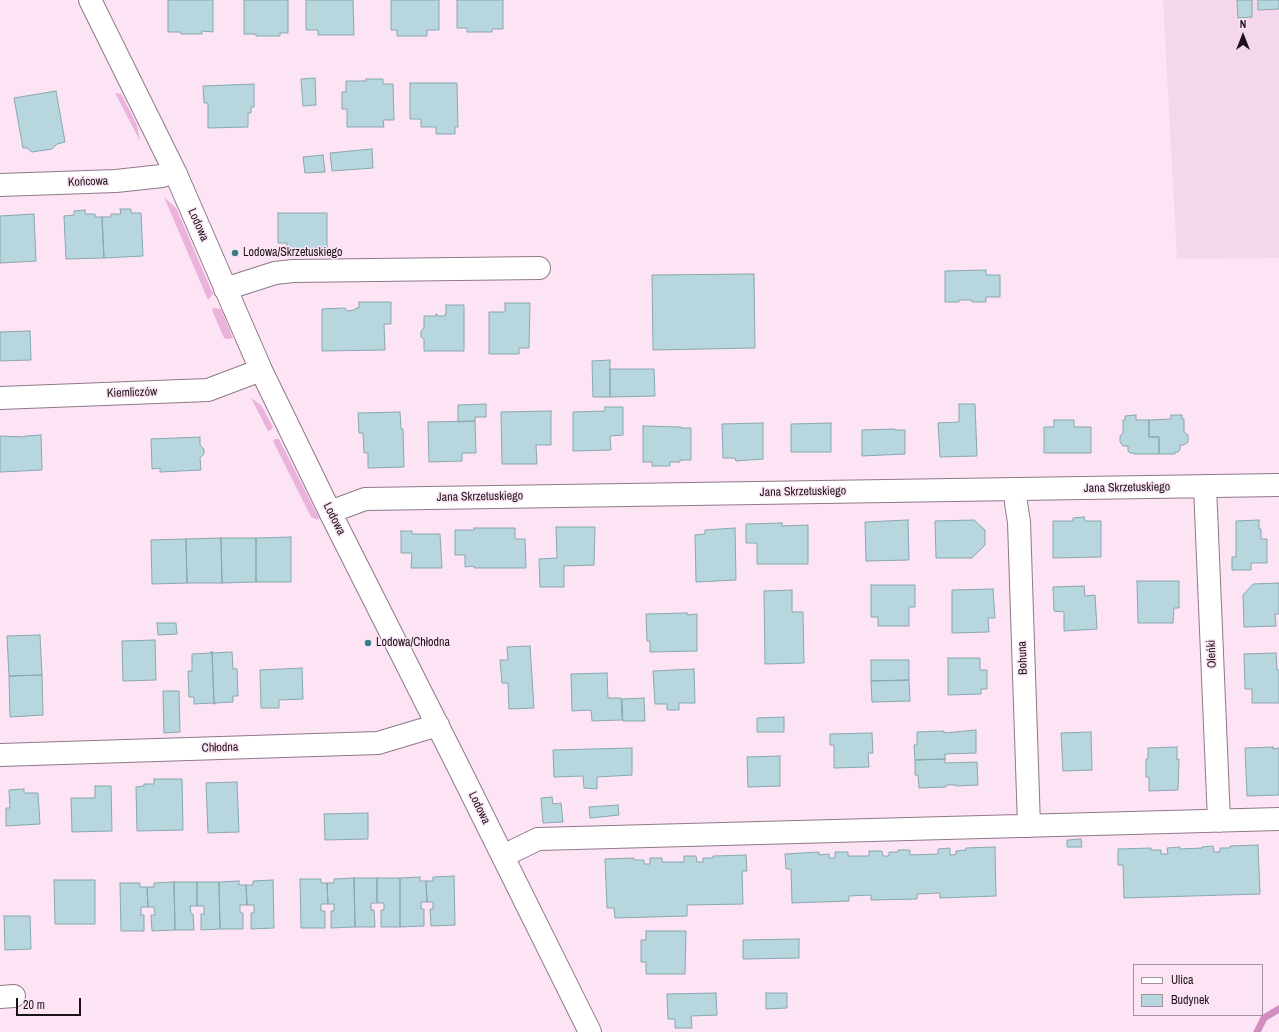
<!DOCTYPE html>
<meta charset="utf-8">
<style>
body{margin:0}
#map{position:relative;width:1279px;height:1032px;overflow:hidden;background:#fce4f5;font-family:"Archivo Narrow",sans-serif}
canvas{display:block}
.legend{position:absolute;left:1133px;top:964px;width:130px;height:52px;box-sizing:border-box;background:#fce4f5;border:1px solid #a2909d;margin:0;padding:5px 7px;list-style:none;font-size:12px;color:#1b1319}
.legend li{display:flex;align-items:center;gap:8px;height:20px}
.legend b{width:20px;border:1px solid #a2909d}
.north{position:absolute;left:1223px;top:16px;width:40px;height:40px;-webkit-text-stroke:3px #fce4f5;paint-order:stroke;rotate:0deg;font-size:11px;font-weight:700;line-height:16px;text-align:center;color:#1b1319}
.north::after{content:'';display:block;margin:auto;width:14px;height:18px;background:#1b1319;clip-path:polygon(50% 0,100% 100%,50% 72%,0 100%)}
.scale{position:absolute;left:16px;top:998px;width:65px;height:18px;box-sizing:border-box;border:2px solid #1b1319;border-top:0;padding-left:5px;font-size:12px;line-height:14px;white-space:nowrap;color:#1b1319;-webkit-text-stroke:3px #fce4f5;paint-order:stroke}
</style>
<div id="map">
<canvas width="1279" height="1032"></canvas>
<ul class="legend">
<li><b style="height:5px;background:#fff"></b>Ulica</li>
<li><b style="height:11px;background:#b7d6dd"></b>Budynek</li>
</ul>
<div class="north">N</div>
<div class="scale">20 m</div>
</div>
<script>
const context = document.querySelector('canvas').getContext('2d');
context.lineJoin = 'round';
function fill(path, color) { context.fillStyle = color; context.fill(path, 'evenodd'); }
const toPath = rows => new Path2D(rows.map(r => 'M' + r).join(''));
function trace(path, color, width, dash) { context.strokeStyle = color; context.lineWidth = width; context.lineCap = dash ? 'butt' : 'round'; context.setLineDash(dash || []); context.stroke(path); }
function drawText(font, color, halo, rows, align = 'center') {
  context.font = font + ' "Archivo Narrow",sans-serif'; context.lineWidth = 3; context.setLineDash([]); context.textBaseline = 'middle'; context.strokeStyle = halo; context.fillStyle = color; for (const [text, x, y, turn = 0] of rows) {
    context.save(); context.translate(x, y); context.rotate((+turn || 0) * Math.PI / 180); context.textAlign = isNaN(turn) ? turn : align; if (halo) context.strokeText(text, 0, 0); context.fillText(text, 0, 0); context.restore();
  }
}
const built = toPath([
 [1163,0,1279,0,1279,258,1177,259]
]);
const green = toPath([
 [115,93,121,94,137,125,140,141],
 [164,197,176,208,213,294,208,300],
 [214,308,221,309,233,338,228,339,224,338,212,310],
 [251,398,261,405,273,427,271,430,268,431],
 [275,439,279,439,319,518,318,520,311,517,273,441]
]);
const stream = toPath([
 [1257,1032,1264,1018,1279,1009]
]);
const building = toPath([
 [168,0,213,0,213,32,202,31,202,34,181,34,181,32,168,32,168,0],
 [244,0,288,0,288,33,280,33,280,36,256,36,256,34,244,34,244,0],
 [306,0,353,0,354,35,318,35,318,30,306,30,306,0],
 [391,0,439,0,439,30,427,30,427,36,397,36,397,30,391,30,391,0],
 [457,0,503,0,503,29,492,29,492,32,467,32,467,28,457,28,457,0],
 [1237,0,1252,0,1252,17,1238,18,1237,0],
 [1258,0,1279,0,1279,9,1258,10,1258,0],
 [315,78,316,105,303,106,301,79,315,78],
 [366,79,383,79,383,84,393,84,394,120,383,120,384,127,347,127,347,109,342,109,342,92,346,92,346,81,366,81,366,79],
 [410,83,457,83,458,127,455,127,455,134,436,134,436,127,421,127,421,119,410,119,410,83],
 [254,84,254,107,251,107,251,113,248,113,248,127,208,128,208,103,204,103,203,86,254,84],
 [56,91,65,142,57,144,52,149,32,152,27,148,23,148,14,98,56,91],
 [372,149,373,168,332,171,330,153,372,149],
 [323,155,325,172,305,173,303,157,323,155],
 [120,209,131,209,131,213,141,213,143,256,104,258,102,217,111,217,111,214,121,214,120,209],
 [85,210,85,214,95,214,95,217,102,217,104,258,66,259,64,216,74,215,74,211,85,210],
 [278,213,327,213,327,251,287,251,287,243,278,243,278,213],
 [34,214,36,261,0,263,0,216,34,214],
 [986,270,986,275,1000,275,1000,297,986,297,986,302,972,302,972,300,959,300,959,302,945,302,945,271,986,270],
 [754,274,755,348,653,350,652,275,754,274],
 [359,302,391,302,391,324,384,324,385,350,322,351,322,309,345,308,347,311,354,310,356,308,359,308,359,302],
 [505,303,530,303,529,348,519,348,519,354,489,354,489,312,505,312,505,303],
 [446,305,464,305,464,351,424,351,424,339,421,337,421,331,424,328,424,316,436,316,436,314,437,314,437,316,445,316,445,314,446,314,446,305],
 [30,331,31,360,0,361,0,332,30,331],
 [610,360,610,397,593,397,592,361,610,360],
 [610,369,654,369,655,396,610,397,610,369],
 [486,404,486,417,475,417,475,421,458,422,458,405,486,404],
 [959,404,975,404,977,456,940,457,938,423,959,422,959,404],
 [605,407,623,407,623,435,610,436,611,450,573,451,573,412,605,411,605,407],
 [551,411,551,445,536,445,537,464,502,464,501,412,551,411],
 [400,412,401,429,403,429,404,467,368,468,368,453,364,453,363,433,359,433,358,413,400,412],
 [1136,415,1136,420,1149,420,1149,437,1159,437,1159,454,1134,454,1134,453,1130,453,1128,451,1128,446,1123,446,1120,442,1120,436,1123,433,1123,420,1125,420,1125,416,1136,415],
 [1171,415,1182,415,1182,419,1184,419,1184,432,1188,435,1188,442,1184,445,1180,445,1180,450,1178,452,1175,452,1175,454,1159,454,1159,437,1149,437,1149,420,1171,419,1171,415],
 [1054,420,1074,420,1074,427,1091,427,1091,453,1044,453,1044,427,1054,427,1054,420],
 [475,421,476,453,462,453,462,461,429,462,428,422,475,421],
 [763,423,763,459,736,461,735,458,723,458,722,424,763,423],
 [831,423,831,452,791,452,791,424,831,423],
 [643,426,681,427,681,428,691,428,691,460,680,460,680,462,670,462,670,466,652,466,652,462,643,462,643,426],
 [894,429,894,430,905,430,905,454,862,456,862,430,894,429],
 [41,435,42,470,0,472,0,436,25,437,25,436,41,435],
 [200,437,200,445,204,449,204,454,200,458,201,470,160,472,160,468,152,469,151,439,200,437],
 [1084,517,1085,521,1101,521,1101,557,1053,558,1053,521,1073,521,1073,518,1084,517],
 [908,520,909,560,866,561,865,522,908,520],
 [974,520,985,530,985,545,972,558,936,558,935,521,974,520],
 [1259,520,1259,529,1261,529,1261,539,1267,539,1267,563,1251,563,1251,570,1232,570,1232,557,1236,557,1236,521,1259,520],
 [782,523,782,526,808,525,808,564,757,564,757,543,746,543,746,524,782,523],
 [556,527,595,527,594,565,564,566,564,587,540,587,539,559,557,558,556,527],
 [474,528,515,528,515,539,525,539,526,568,474,568,474,566,465,567,465,555,455,555,455,530,474,530,474,528],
 [735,528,736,580,696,582,695,535,705,534,705,530,735,528],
 [401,531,412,531,412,534,440,534,442,568,411,568,412,553,401,553,401,531],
 [291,537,291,582,256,582,256,538,291,537],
 [221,538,222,583,187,583,186,539,221,538],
 [221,538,256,538,256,582,222,583,221,538],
 [186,539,187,583,152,584,151,540,186,539],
 [1137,581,1179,581,1179,608,1174,608,1173,623,1138,623,1137,581],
 [1279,583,1279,614,1275,614,1276,626,1244,627,1243,595,1253,584,1279,583],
 [871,585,915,585,915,607,909,607,909,626,878,626,878,617,871,617,871,585],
 [1084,586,1085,596,1095,595,1097,629,1064,631,1064,612,1054,611,1053,587,1084,586],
 [993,589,995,618,988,618,989,632,952,633,952,590,993,589],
 [792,590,792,612,803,612,804,663,765,664,764,591,792,590],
 [687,613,687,615,697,614,697,651,650,652,650,641,647,641,646,614,687,613],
 [157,623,176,623,177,634,158,635,157,623],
 [40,635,42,675,9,676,7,636,40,635],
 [155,640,156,680,123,681,122,641,155,640],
 [530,646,534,708,509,709,508,683,502,683,500,660,508,660,507,647,530,646],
 [211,652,212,652,214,704,212,703,194,704,194,697,189,697,188,671,192,671,192,654,211,653,211,652],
 [212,652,213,652,213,653,232,652,233,669,237,669,238,696,233,696,233,702,215,703,215,704,214,704,212,652],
 [1276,653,1277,670,1279,670,1279,703,1252,703,1252,689,1245,689,1244,654,1276,653],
 [948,658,980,658,980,670,987,670,987,689,981,689,981,694,948,695,948,658],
 [871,660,909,660,909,680,871,681,871,660],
 [302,668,303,699,279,700,279,708,261,708,260,670,302,668],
 [694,669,695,703,679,703,679,710,667,710,667,704,655,704,653,671,694,669],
 [607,673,608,698,621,698,622,720,592,721,591,710,572,711,571,674,607,673],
 [42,675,43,715,10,717,9,676,42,675],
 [909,680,910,701,872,702,871,681,909,680],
 [163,691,179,691,180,732,164,733,163,691],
 [644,698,645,721,623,721,622,699,644,698],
 [784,717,784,732,757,732,757,718,784,717],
 [976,730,976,753,945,754,945,759,915,760,914,745,917,745,917,732,944,731,944,733,976,730],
 [1091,732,1092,770,1063,771,1061,733,1091,732],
 [872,733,873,753,868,753,869,767,834,768,834,745,830,745,830,734,872,733],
 [1177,747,1177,760,1179,759,1178,790,1149,791,1149,777,1146,777,1146,759,1148,759,1148,748,1177,747],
 [1273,747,1273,749,1279,748,1279,795,1247,796,1245,748,1273,747],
 [632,748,632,775,597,777,597,789,584,788,583,776,554,777,553,750,632,748],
 [780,756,780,786,748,787,747,757,780,756],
 [945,759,945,763,977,762,978,785,956,786,956,785,946,785,946,787,919,788,918,775,915,775,915,760,945,759],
 [154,779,182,779,183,830,137,831,136,787,144,786,144,784,154,784,154,779],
 [237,782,239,832,208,833,206,783,237,782],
 [95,786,111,786,112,831,72,832,71,798,95,798,95,786],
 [24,789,24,793,38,793,40,824,6,826,6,808,10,808,9,790,24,789],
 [552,797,553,804,561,803,563,822,543,823,541,798,552,797],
 [618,805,619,815,590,818,589,807,618,805],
 [368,813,368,839,325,840,324,814,368,813],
 [1081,839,1082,847,1067,847,1067,840,1081,839],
 [1258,845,1260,894,1124,898,1123,865,1118,865,1118,849,1151,848,1151,850,1161,850,1161,854,1168,854,1167,848,1180,847,1180,849,1202,848,1202,847,1213,846,1214,852,1220,852,1220,848,1230,848,1230,846,1258,845],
 [995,847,996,896,940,898,940,893,917,894,917,899,871,900,871,895,849,896,849,901,792,903,791,869,786,869,785,854,819,852,819,855,829,854,829,858,835,858,835,852,848,852,848,856,869,856,869,851,882,851,883,856,889,856,889,852,898,852,898,850,910,850,910,855,938,854,938,849,950,848,950,855,953,855,956,854,956,851,966,850,966,848,995,847],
 [746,855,747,871,742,871,743,904,687,905,687,916,615,918,614,908,607,908,605,859,634,858,634,860,644,860,644,864,650,864,650,858,662,858,662,862,684,862,684,856,696,856,697,862,703,862,703,858,713,858,713,856,746,855],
 [454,876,455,925,431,926,430,909,433,909,433,902,427,902,426,881,433,881,433,877,454,876],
 [420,877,420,881,426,881,427,902,421,902,421,909,424,909,424,926,400,927,400,878,420,877],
 [354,878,377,878,377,903,371,903,371,910,374,910,375,927,355,927,354,878],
 [354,878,355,927,331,928,331,911,334,911,334,904,328,904,327,883,334,883,334,879,354,878],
 [377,878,400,878,400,927,381,927,381,910,384,910,384,903,377,903,377,878],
 [300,879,321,879,321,883,327,883,328,904,321,904,321,911,325,911,325,928,301,928,300,879],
 [54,880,95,880,95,924,55,924,54,880],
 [273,880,274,928,251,929,251,913,254,913,254,905,247,905,246,885,253,885,253,881,273,880],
 [239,881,239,885,246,885,247,905,240,905,240,913,243,913,243,929,220,929,219,882,239,881],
 [174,882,197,882,197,906,190,906,191,914,193,914,194,930,175,930,174,882],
 [174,882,175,930,152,931,151,915,155,915,154,907,148,907,147,887,154,887,154,883,174,882],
 [197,882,219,882,220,929,201,930,201,914,204,914,204,906,197,906,197,882],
 [120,883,140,883,140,887,147,887,148,907,141,907,141,915,144,915,144,931,121,931,120,883],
 [4,916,30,916,31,949,5,950,4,916],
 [646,931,686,931,685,974,646,974,646,962,641,962,641,940,646,940,646,931],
 [799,939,799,958,743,959,743,940,799,939],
 [716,993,717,1015,691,1016,692,1028,675,1028,675,1019,668,1019,667,994,716,993],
 [766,993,787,993,787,1008,766,1009,766,993]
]);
const minor = toPath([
 [90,0,175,172,261,370,330,512,456,762,590,1032],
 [0,185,116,181,162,176,175,172],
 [225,289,275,273,293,271,539,268],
 [0,398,208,390,261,370],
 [1205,486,1219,821],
 [1015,489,1016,503,1019,522,1029,826],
 [330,512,365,499,1279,485],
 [0,755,378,743,438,725],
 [503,856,538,839,1279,819],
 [0,997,14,996]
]);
const markers = [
 [235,253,4,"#387c8b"],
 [368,643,4,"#387c8b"]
];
const streetNames = [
 ["Końcowa",88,182,-2],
 ["Lodowa",198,225,66],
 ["Kiemliczów",132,393,-2],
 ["Jana Skrzetuskiego",1127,488,-1],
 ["Jana Skrzetuskiego",803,492,-1],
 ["Jana Skrzetuskiego",480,497,-1],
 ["Lodowa",334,519,63],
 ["Oleńki",1212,654,-92],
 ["Bohuna",1023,658,-92],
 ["Chłodna",220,748,-2],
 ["Lodowa",479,808,64]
];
const poiNames = [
 ["Lodowa/Skrzetuskiego",243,253],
 ["Lodowa/Chłodna",376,643]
];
fill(built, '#f5d7ec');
fill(green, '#ebb2db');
trace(stream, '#d28dc0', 7);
fill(building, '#b7d6dd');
trace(building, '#89a7ae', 1);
trace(minor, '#8e7988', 24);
trace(minor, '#fff', 22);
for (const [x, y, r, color] of markers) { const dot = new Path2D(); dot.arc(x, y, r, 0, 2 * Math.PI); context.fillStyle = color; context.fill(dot); trace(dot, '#fce4f5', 1.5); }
drawText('12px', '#1b1319', '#fce4f5', streetNames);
drawText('12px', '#1b1319', '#fce4f5', poiNames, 'left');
</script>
